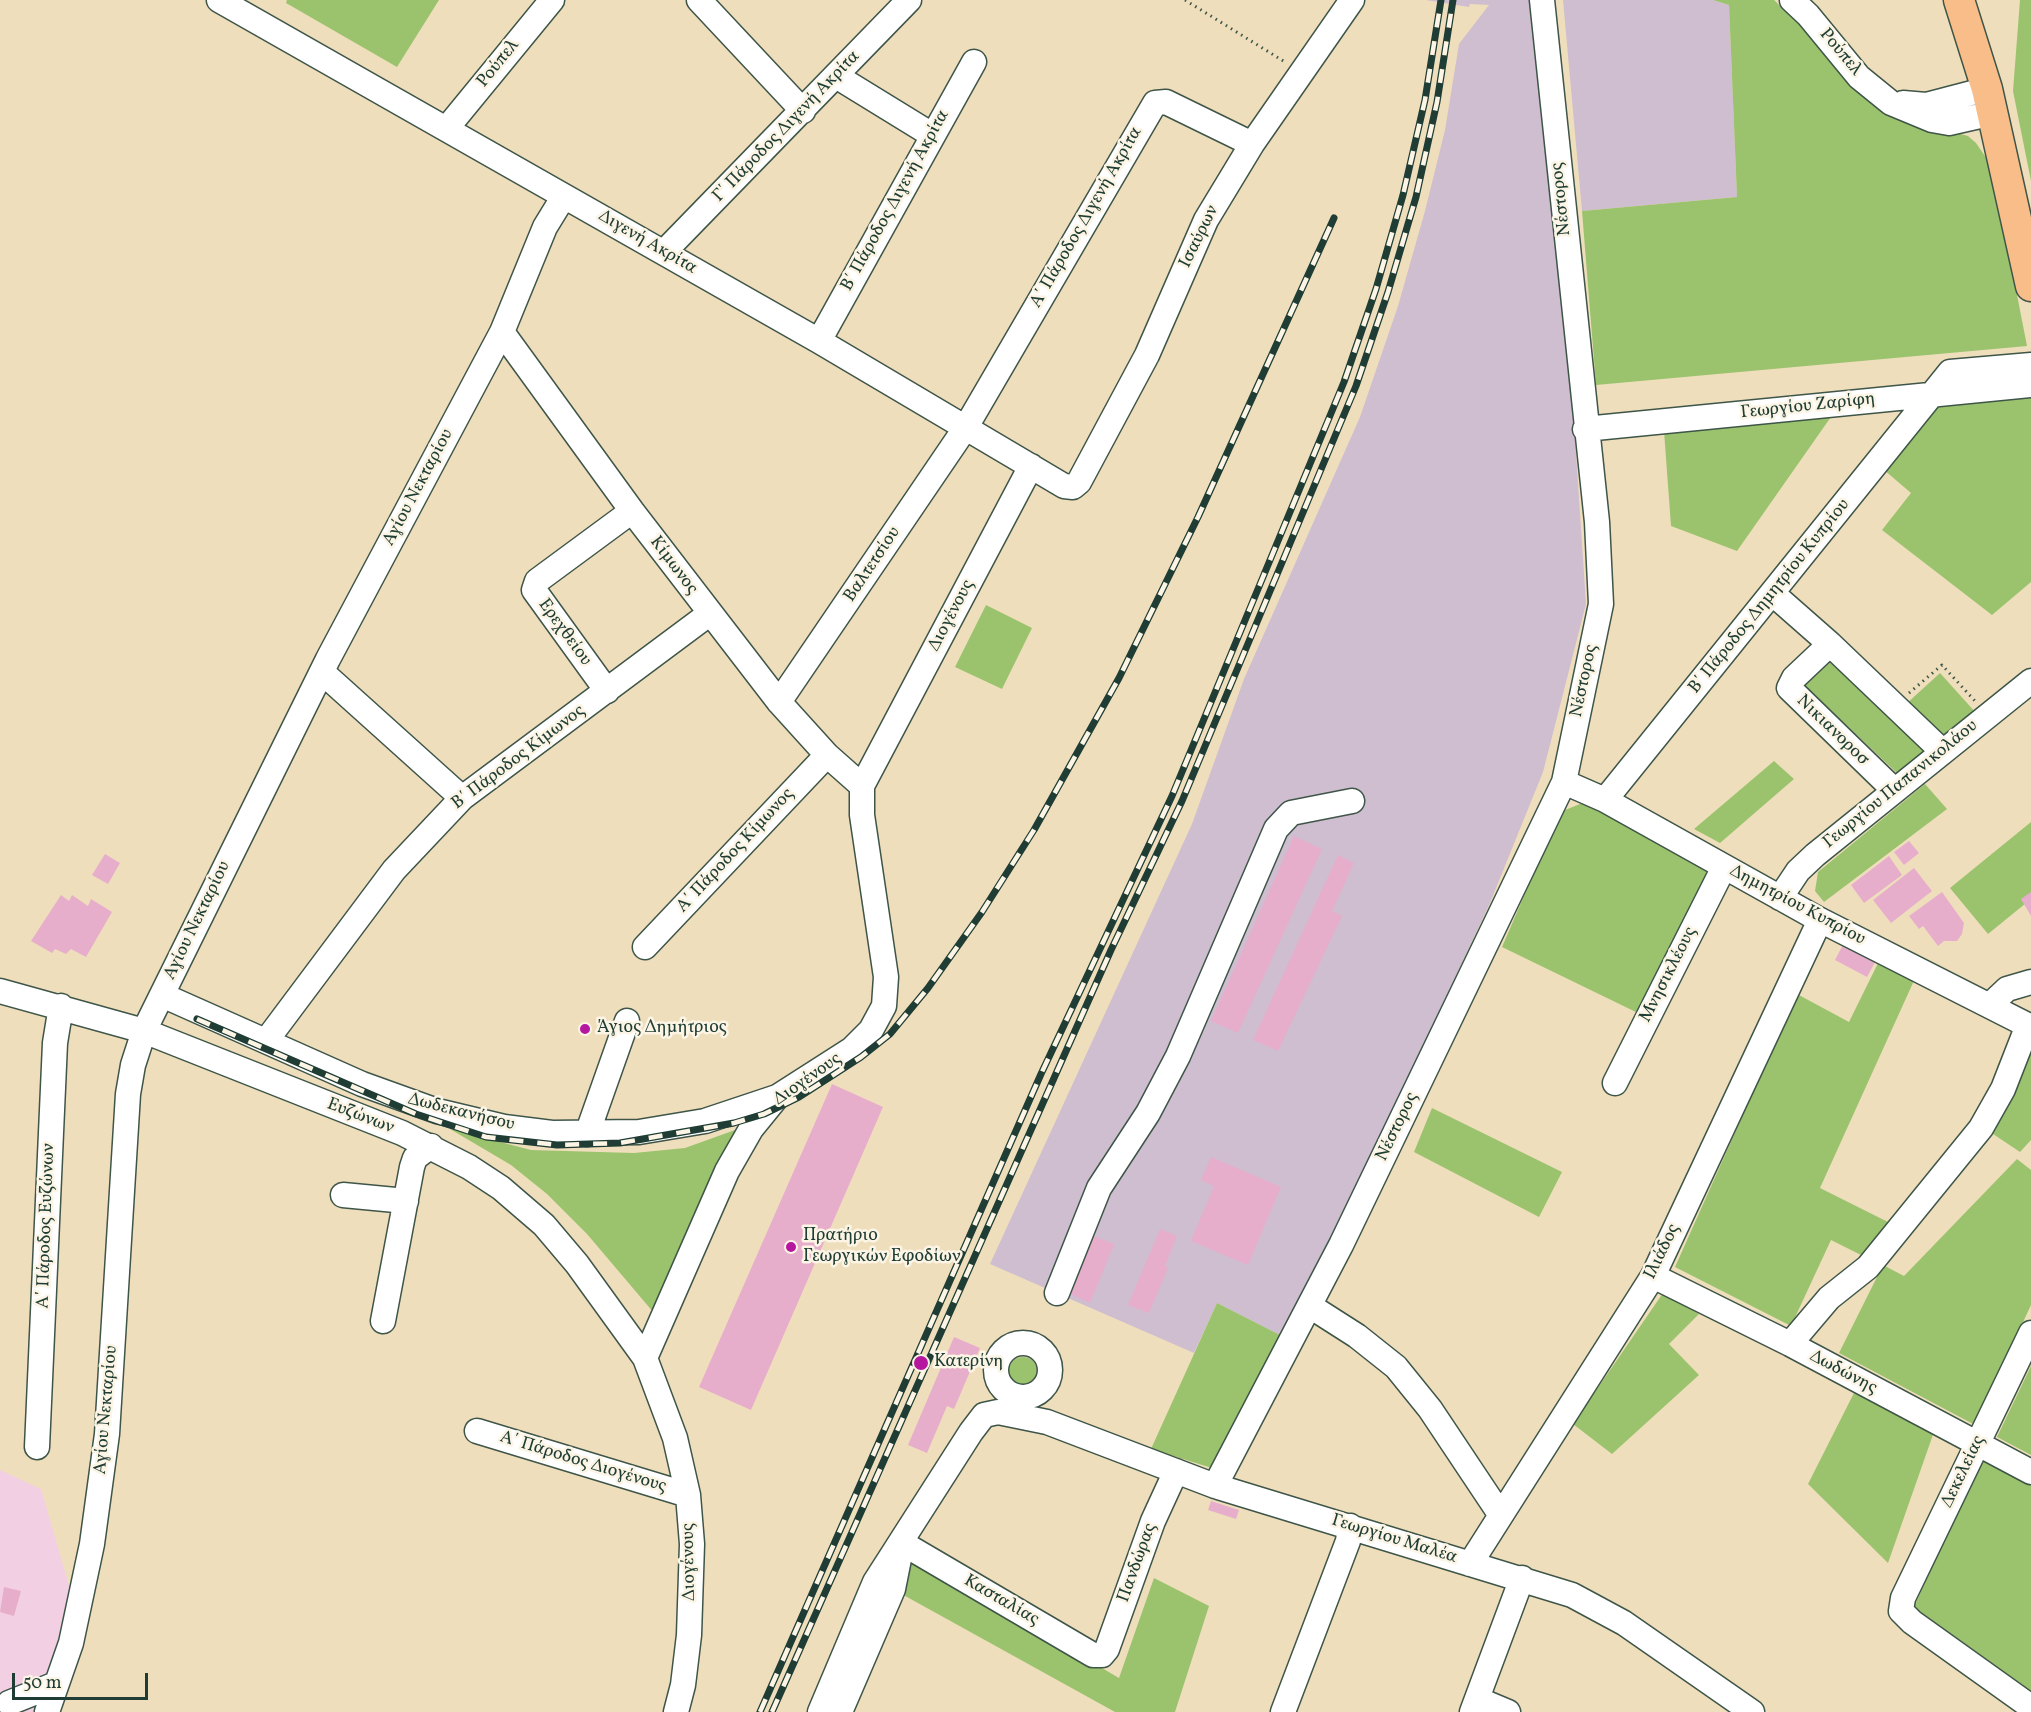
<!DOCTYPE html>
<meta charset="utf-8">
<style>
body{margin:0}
#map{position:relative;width:2031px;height:1712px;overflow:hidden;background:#efdebc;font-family:Vollkorn,serif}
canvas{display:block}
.scale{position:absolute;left:12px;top:1673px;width:136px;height:27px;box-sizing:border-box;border:3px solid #1f3d34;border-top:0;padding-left:8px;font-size:18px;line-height:21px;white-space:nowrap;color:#1f3d34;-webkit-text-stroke:4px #fcf5e5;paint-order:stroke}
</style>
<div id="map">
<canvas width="2031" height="1712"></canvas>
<div class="scale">50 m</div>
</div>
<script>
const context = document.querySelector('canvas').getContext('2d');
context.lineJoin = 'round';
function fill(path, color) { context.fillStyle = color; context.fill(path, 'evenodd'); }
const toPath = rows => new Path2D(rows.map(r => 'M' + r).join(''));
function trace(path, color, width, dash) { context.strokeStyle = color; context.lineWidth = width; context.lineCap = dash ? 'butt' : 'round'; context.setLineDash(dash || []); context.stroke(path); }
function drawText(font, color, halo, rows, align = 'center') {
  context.font = font + ' Vollkorn,serif'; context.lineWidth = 5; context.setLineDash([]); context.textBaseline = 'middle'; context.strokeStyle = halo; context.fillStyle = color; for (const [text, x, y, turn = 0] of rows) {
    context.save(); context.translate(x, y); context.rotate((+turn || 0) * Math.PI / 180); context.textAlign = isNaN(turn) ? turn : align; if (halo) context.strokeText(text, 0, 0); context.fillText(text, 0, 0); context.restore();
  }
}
const built = toPath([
 [0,1470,41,1489,74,1603,39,1712,0,1712]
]);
const industrial = toPath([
 [1426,0,1533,0,1575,438,1586,604,1543,772,1490,903,1286,1338,1217,1303,1194,1353,990,1264,1192,824,1244,679,1360,417,1398,306,1425,211,1445,130,1459,44,1489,5,1470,4,1469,7],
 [1563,0,1713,0,1729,5,1737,197,1582,211]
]);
const green = toPath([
 [287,0,439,0,397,67,286,3],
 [1713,0,1774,0,1805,30,1854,88,1875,106,1890,115,1968,136,1976,143,1987,159,1996,187,2027,346,1596,385,1582,211,1737,197,1729,5],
 [2020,0,2031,0,2031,181,2013,91],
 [2031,396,2031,582,1992,615,1882,530,1911,493,1883,469,1933,405],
 [1833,414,1737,551,1671,526,1664,431],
 [986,605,1032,628,1002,689,955,667],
 [1831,657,1927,750,1897,773,1803,684],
 [1940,673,1977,714,1942,743,1905,705],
 [1774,761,1794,779,1720,843,1694,829],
 [1925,784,1947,809,1824,902,1815,891,1818,872],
 [1590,800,1719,869,1642,1015,1502,947,1560,812],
 [2031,822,2031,899,1988,934,1950,888],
 [1882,955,1917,974,1820,1188,1888,1222,1869,1259,1831,1240,1791,1326,1675,1267,1797,994,1849,1022],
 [2031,1038,2031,1140,2020,1152,1987,1130],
 [1432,1108,1562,1172,1539,1217,1414,1152],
 [746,1126,722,1154,654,1313,587,1234,547,1194,511,1165,450,1129,531,1150,634,1153,685,1148],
 [2017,1159,2031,1170,2031,1305,1975,1425,1839,1353,1883,1265,1904,1276],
 [1663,1293,1699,1314,1669,1344,1699,1375,1612,1454,1573,1424],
 [1217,1303,1286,1338,1215,1469,1151,1449],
 '1009 1371a14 14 0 1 1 28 0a14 14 0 1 1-28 0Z',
 [2031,1366,2031,1455,1997,1437],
 [1857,1387,1935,1429,1888,1563,1808,1484],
 [1983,1454,2031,1480,2031,1691,1914,1607],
 [914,1558,1119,1678,1154,1578,1209,1606,1175,1712,1115,1712,898,1592]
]);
const building = toPath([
 [1294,836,1322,849,1238,1033,1211,1021],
 [1909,841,1919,853,1904,865,1894,852],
 [105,854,120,863,108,884,92,875],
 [1338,855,1354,863,1332,911,1342,916,1278,1051,1253,1040],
 [1889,856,1902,875,1864,903,1851,885],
 [1914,868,1932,891,1891,923,1873,900],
 [1942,892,1964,923,1962,934,1957,941,1944,941,1938,946,1923,926,1919,929,1909,916],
 [2031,892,2031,916,2021,899],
 [61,895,69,901,72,895,88,906,91,899,112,912,86,957,71,949,66,954,55,949,52,953,31,941],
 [1847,937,1879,955,1867,977,1835,960],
 [832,1084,883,1107,751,1410,699,1387],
 [1211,1157,1281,1187,1248,1265,1191,1241,1214,1186,1201,1180],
 [1160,1229,1177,1236,1165,1266,1168,1268,1149,1313,1128,1305],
 [1091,1235,1114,1244,1090,1303,1068,1293],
 [954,1337,980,1348,954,1409,947,1406,927,1453,908,1445],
 [1211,1501,1239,1510,1236,1519,1208,1510],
 [4,1587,21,1591,14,1616,0,1612]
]);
const path = toPath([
 [1185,0,1285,62],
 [1909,693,1942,665,1975,701]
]);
const minor = toPath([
 [219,0,819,341,1064,486,1073,487,1079,482,1147,355,1206,220,1252,144,1352,0],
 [699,0,803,111],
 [1792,0,1808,15,1859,77,1891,103,1932,120,1949,123,1993,113],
 [836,76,932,135],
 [1903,103,1926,105,1987,89],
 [447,128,552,0],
 [664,252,909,0],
 [502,332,632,511,779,702,827,755,862,786],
 [819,341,974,62],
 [1585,429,2031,385],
 [1772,593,1830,644,1942,751],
 [1830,644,1794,678,1789,688,1894,790],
 [322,672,462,798],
 [607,691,534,590,537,581,632,511],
 [779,702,966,427,1155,103,1166,102,1252,144],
 [1564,782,1605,800,1820,920,2031,1027],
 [1605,800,1950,372,2031,365],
 [1780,898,1798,871,1815,855,2031,681],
 [645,947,827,755],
 [0,991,144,1031,402,1133,469,1167,501,1188,544,1225,577,1264,645,1358,675,1438,688,1495,692,1544,689,1635,683,1685,676,1712],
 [162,995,362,1084,437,1111,504,1127,552,1133,639,1132,705,1121,777,1097],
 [1990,1005,2007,989,2031,982],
 [266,1041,394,870,462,798,709,614],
 [1615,1083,1724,867],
 [587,1134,627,1021],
 [343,1195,406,1201],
 [1653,1276,1790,1344,2031,1472],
 [1057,1293,1099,1188,1148,1113,1178,1056,1276,829,1291,813,1352,801],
 [1310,1306,1357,1336,1396,1367,1430,1409,1500,1514],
 [383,1321,412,1167,415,1158,431,1146],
 [2031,1333,1903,1598,1901,1611,1912,1622,2031,1707],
 '996 1370a27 27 0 1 1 54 0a27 27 0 1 1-54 0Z',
 [1790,1344,1829,1298,1868,1267,1981,1128,2003,1089,2028,1025],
 [645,1358,727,1171,751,1129,777,1097,852,1049,871,1030,884,1006,886,977,862,815,862,786,1031,466],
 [477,1431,688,1495],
 [37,1447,55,1043,61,1006],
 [1215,1486,1341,1245,1564,782,1601,604,1597,522,1542,0],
 [902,1543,1093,1655,1102,1655,1107,1649,1153,1521,1176,1471],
 [1470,1564,1653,1276,1820,920],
 [1477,1699,1508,1712],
 [9,1703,56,1684],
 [47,1712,71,1643,92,1544,107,1434,128,1094,133,1065,144,1031,328,659,502,332,545,227,564,196],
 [820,1712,875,1582,971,1432,984,1415,998,1412,1047,1422,1215,1486,1572,1595,1624,1623,1752,1712],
 [840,1712,893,1589,900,1554],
 [1283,1712,1348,1541,1350,1526],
 [1472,1712,1522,1578]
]);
const major = toPath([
 [1959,0,1987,89,2031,286]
]);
const rail = toPath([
 [197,1019,416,1114,486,1137,557,1145,620,1143,734,1123,764,1114,799,1097,861,1057,890,1034,928,988,982,912,1034,830,1119,678,1198,517,1334,218],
 [760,1712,1041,1074,1172,796,1344,382,1376,289,1403,195,1425,100,1441,0],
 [772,1712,1111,950,1182,801,1356,386,1388,292,1416,197,1437,102,1453,0]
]);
const markers = [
 [585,1029,6,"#b5179e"],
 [791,1247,6,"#b5179e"],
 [921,1363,8,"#b5179e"]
];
const streetNames = [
 ["Ρούπελ",1840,53,50],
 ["Ρούπελ",499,64,-51],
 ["Γ΄ Πάροδος Διγενή Ακρίτα",787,127,-46],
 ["Νέστορος",1562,199,-96],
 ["Β΄ Πάροδος Διγενή Ακρίτα",896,201,-61],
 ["Α΄ Πάροδος Διγενή Ακρίτα",1087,218,-60],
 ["Ισαύρων",1200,237,-64],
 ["Διγενή Ακρίτα",647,243,30],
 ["Γεωργίου Ζαρίφη",1808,407,-6],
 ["Αγίου Νεκταρίου",419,488,-62],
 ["Βαλτετσίου",873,565,-56],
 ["Κίμωνος",673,566,53],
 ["Β΄ Πάροδος Δημητρίου Κυπρίου",1770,597,-51],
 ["Διογένους",952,616,-62],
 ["Ερεχθείου",564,633,54],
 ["Νέστορος",1585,681,-78],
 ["Νικιανοροσ",1832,731,44],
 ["Β΄ Πάροδος Κίμωνος",519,758,-37],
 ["Γεωργίου Παπανικολάου",1901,785,-39],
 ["Α΄ Πάροδος Κίμωνος",736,851,-47],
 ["Δημητρίου Κυπρίου",1797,906,28],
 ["Αγίου Νεκταρίου",198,921,-64],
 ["Μνησικλέους",1669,975,-63],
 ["Διογένους",808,1080,-35],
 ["Δωδεκανήσου",461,1113,14],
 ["Ευζώνων",360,1117,21],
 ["Νέστορος",1398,1127,-64],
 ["Α΄ Πάροδος Ευζώνων",47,1226,-88],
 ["Ιλιάδος",1663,1252,-64],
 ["Δωδώνης",1843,1373,28],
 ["Αγίου Νεκταρίου",107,1410,-85],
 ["Α΄ Πάροδος Διογένους",583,1463,17],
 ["Δεκελείας",1964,1472,-64],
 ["Γεωργίου Μαλέα",1394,1540,17],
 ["Διογένους",690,1562,-91],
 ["Πανδώρας",1138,1563,-70],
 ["Κασταλίας",1001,1601,30]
];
const poiNames = [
 ["Άγιος Δημήτριος",597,1029],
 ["Πρατήριο",803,1237],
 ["Γεωργικών Εφοδίων",803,1258],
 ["Κατερίνη",934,1363]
];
fill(built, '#f2cfe2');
fill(industrial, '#cfbdd0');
fill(green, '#9bc36e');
fill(building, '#e7aecb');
trace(minor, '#3e5548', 27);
trace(major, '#3e5548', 33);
trace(path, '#3e5548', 3, [1.5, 4.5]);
trace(minor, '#fff', 24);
trace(major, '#f8bd88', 30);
trace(rail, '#1f3d34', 7);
trace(rail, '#fcf5e5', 4.5, [14]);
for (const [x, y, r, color] of markers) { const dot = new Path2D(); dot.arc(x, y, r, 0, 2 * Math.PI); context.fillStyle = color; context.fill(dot); trace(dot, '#fcf5e5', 2); }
drawText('18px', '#1f3d34', '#fcf5e5', streetNames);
drawText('18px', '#1f3d34', '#fcf5e5', poiNames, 'left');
</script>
